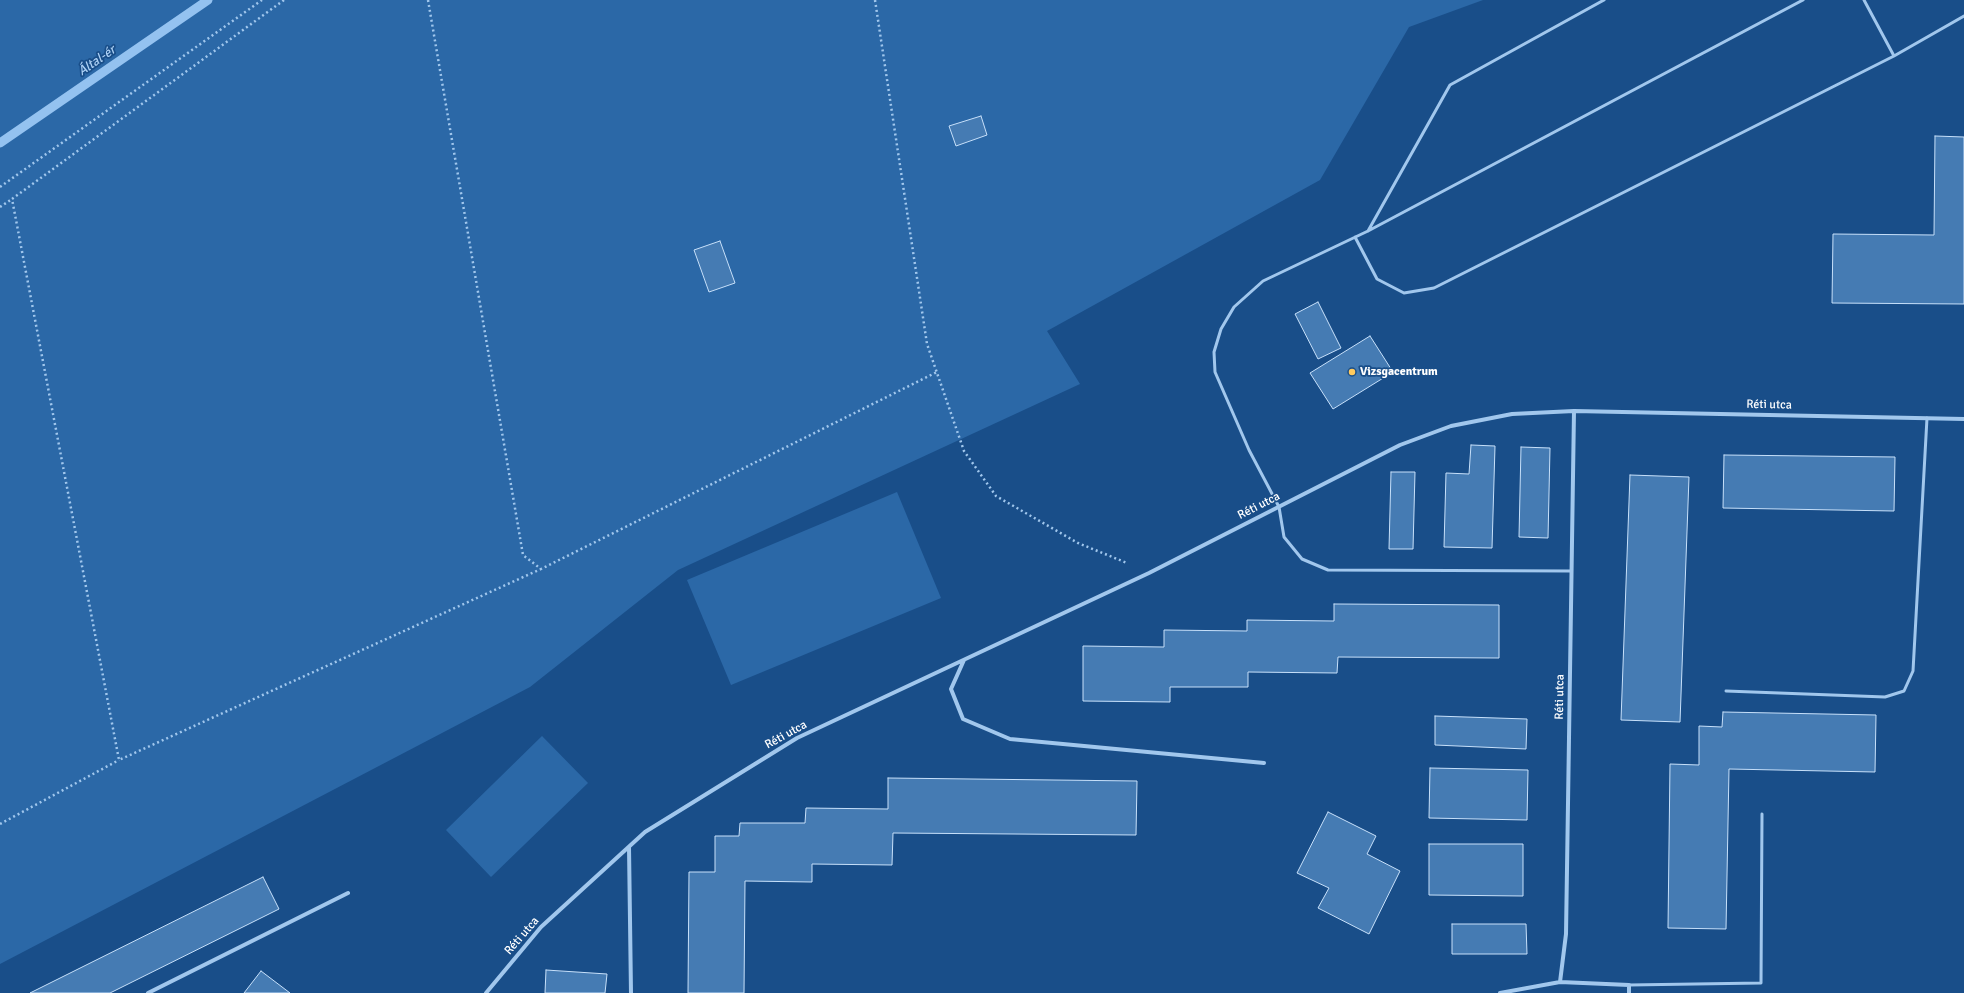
<!DOCTYPE html>
<meta charset="utf-8">
<style>
body{margin:0}
canvas{display:block;background:#194e89}
</style>
<canvas width="1964" height="993"></canvas>
<script>
const context = document.querySelector('canvas').getContext('2d');
context.lineJoin = 'round';
function fill(path, color) { context.fillStyle = color; context.fill(path, 'evenodd'); }
const toPath = rows => new Path2D(rows.map(r => 'M' + r).join(''));
function trace(path, color, width, dash) { context.strokeStyle = color; context.lineWidth = width; context.lineCap = dash ? 'butt' : 'round'; context.setLineDash(dash || []); context.stroke(path); }
function drawText(font, color, halo, rows, align = 'center') {
  context.font = font + ' Signika,sans-serif'; context.lineWidth = 3.5; context.setLineDash([]); context.textBaseline = 'middle'; context.strokeStyle = halo; context.fillStyle = color; for (const [text, x, y, turn = 0] of rows) {
    context.save(); context.translate(x, y); context.rotate((+turn || 0) * Math.PI / 180); context.textAlign = isNaN(turn) ? turn : align; if (halo) context.strokeText(text, 0, 0); context.fillText(text, 0, 0); context.restore();
  }
}
const green = toPath([
 [0,0,1483,0,1409,27,1320,180,1047,331,1080,384,678,570,530,687,0,964],
 [897,492,941,598,731,685,687,580],
 [542,736,588,783,491,877,446,830]
]);
const stream = toPath([
 [0,143,208,0]
]);
const building = toPath([
 [981,116,987,135,956,146,949,126,981,116],
 [1935,136,1964,137,1964,304,1832,303,1833,234,1934,235,1935,136],
 [720,241,735,283,709,292,694,250,720,241],
 [1318,302,1341,348,1318,359,1295,314,1318,302],
 [1370,336,1393,372,1333,409,1310,373,1370,336],
 [1471,445,1495,446,1492,548,1444,547,1446,473,1469,474,1471,445],
 [1521,447,1550,448,1548,538,1519,537,1521,447],
 [1724,455,1895,457,1894,511,1723,508,1724,455],
 [1391,472,1415,472,1413,549,1389,549,1391,472],
 [1630,475,1689,477,1680,722,1621,720,1630,475],
 [1334,604,1499,605,1499,658,1338,657,1337,673,1248,672,1248,687,1170,687,1170,702,1083,701,1083,646,1164,647,1164,630,1247,631,1247,620,1334,621,1334,604],
 [1723,712,1876,715,1875,772,1729,769,1726,929,1668,928,1670,764,1699,765,1699,726,1722,727,1723,712],
 [1435,716,1527,719,1526,749,1435,745,1435,716],
 [1430,768,1528,770,1527,820,1429,818,1430,768],
 [888,778,1137,781,1136,835,893,833,892,865,812,864,812,882,745,881,744,993,688,993,689,872,715,872,715,836,739,836,740,823,805,823,806,808,888,809,888,778],
 [1328,812,1376,836,1367,854,1400,871,1369,934,1318,908,1329,888,1297,873,1328,812],
 [1429,844,1523,844,1523,896,1429,895,1429,844],
 [263,877,279,909,110,993,30,993,263,877],
 [1452,924,1526,924,1527,954,1452,954,1452,924],
 [546,970,607,974,605,993,545,993,546,970],
 [261,971,290,993,244,993,261,971]
]);
const path = toPath([
 [284,0,12,199,119,760,541,569],
 [428,0,523,555,541,569,937,372],
 [875,0,927,344,964,451,996,496,1078,543,1127,563],
 [0,187,262,0],
 [0,207,12,199],
 [0,824,119,760]
]);
const service = toPath([
 [1864,0,1894,56],
 [1368,231,1450,85,1604,0],
 [1355,237,1377,279,1404,293,1434,288,1894,56,1964,16],
 [1571,571,1328,570,1302,559,1284,537,1279,507,1249,450,1215,372,1214,352,1221,329,1234,307,1263,281,1368,231,1803,0],
 [1726,691,1885,697,1904,691,1913,671,1927,418],
 [1629,985,1761,983,1762,814]
]);
const minor = toPath([
 [964,660,951,689,963,719,1010,739,1264,763],
 [629,847,631,993],
 [1560,982,1566,934,1574,411],
 [148,993,348,893],
 [486,993,541,927,645,832,797,738,1149,573,1400,445,1451,426,1512,414,1574,411,1964,419],
 [1500,993,1560,982,1629,985,1629,993]
]);
const markers = [
 [1352,372,4,"#ffca5e"]
];
const poiNames = [
 ["Vizsgacentrum",1360,372]
];
const streetNames = [
 ["Réti utca",1769,405,1],
 ["Réti utca",1259,506,-27],
 ["Réti utca",1560,697,-89],
 ["Réti utca",786,735,-29],
 ["Réti utca",522,936,-49]
];
const waterNames = [
 ["Által-ér",97,61,-35]
];
fill(green, '#2b68a7');
trace(stream, '#94c2f0', 9);
fill(building, '#457bb3');
trace(building, '#c7e0fa', 1);
trace(path, '#a1c7ed', 2.5, [2, 3]);
trace(service, '#a1c7ed', 3);
trace(minor, '#a1c7ed', 4);
for (const [x, y, r, color] of markers) { const dot = new Path2D(); dot.arc(x, y, r, 0, 2 * Math.PI); context.fillStyle = color; context.fill(dot); trace(dot, '#194e89', 1.5); }
drawText('bold 12px', '#fff', '#194e89', poiNames, 'left');
drawText('12px', '#fff', '#194e89', streetNames);
drawText('italic 13px', '#add1f5', '#194e89', waterNames);
</script>
